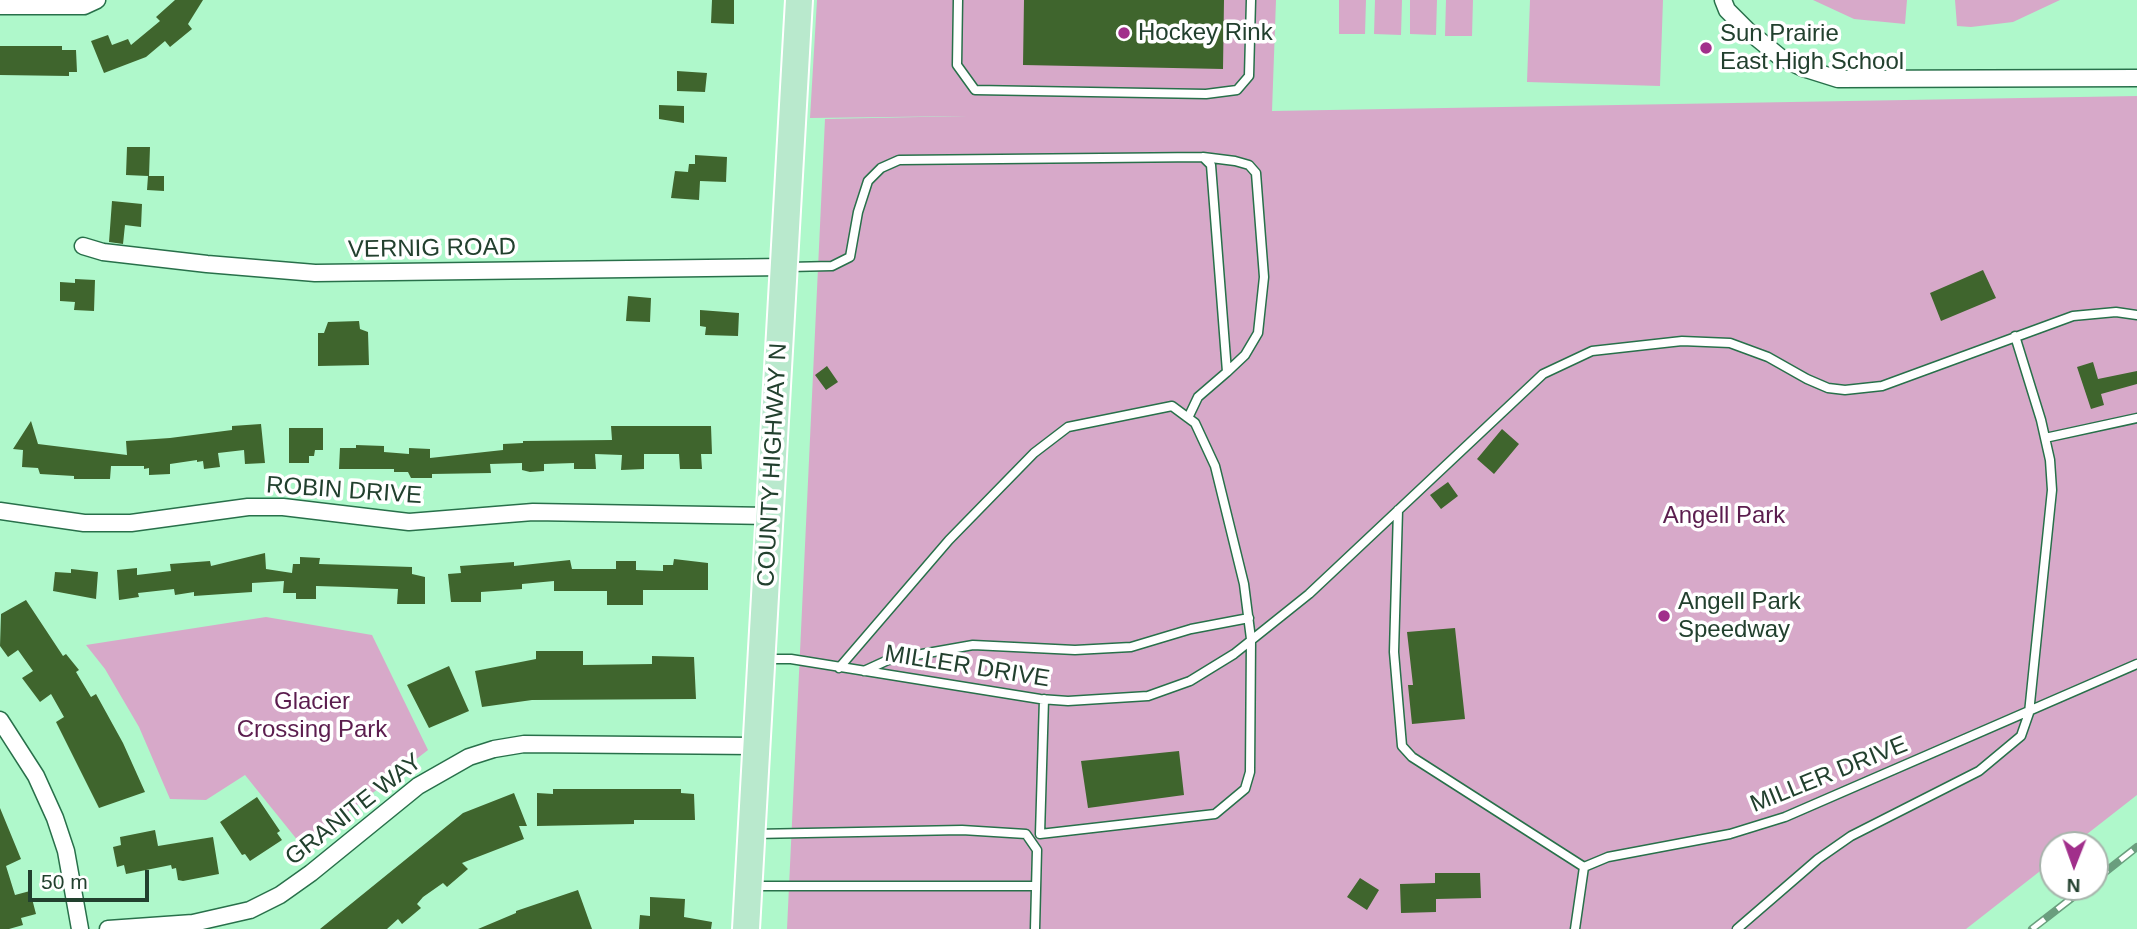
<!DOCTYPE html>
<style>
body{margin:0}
#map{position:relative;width:2137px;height:929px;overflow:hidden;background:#aff8cb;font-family:Helvetica,sans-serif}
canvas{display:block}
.north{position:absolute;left:2039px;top:831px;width:70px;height:70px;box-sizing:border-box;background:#fff;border:2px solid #a7b3ab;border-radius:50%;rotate:181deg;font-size:19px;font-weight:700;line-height:28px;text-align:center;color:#22402e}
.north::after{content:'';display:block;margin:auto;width:24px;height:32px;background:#a12f8b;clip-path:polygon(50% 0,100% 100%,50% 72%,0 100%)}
.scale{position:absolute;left:28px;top:870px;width:121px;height:32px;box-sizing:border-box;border:4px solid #22402e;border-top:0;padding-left:9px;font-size:21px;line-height:24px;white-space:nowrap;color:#22402e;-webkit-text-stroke:5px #fff;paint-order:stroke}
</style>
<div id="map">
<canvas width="2137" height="929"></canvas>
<div class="north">N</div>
<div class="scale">50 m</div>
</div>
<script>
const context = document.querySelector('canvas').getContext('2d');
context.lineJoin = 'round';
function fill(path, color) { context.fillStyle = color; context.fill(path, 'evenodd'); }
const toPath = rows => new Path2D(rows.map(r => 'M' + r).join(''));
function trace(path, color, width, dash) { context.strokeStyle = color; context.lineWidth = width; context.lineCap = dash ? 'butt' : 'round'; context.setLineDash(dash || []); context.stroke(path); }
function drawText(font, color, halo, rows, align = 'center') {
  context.font = font + ' Helvetica,sans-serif'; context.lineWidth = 7; context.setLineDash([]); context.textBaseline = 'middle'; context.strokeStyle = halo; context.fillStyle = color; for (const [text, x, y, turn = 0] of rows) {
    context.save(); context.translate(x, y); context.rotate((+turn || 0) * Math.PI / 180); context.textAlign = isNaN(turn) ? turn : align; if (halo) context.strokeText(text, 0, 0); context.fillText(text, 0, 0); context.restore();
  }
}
const green = toPath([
 [817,0,1276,0,1272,111,2137,96,2137,795,2073,845,2053,845,2053,861,1966,929,787,929,825,119,967,116,810,118],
 [1339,0,1366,0,1365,34,1339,34],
 [1375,0,1402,0,1401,35,1374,34],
 [1410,0,1437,0,1436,35,1410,34],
 [1446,0,1473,0,1472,36,1445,36],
 [1530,0,1663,0,1660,86,1527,82],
 [1813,0,1907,0,1905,24,1854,19],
 [1955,0,2060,0,2013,22,1971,27,1957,26],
 [266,617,372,635,428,750,303,847,245,775,206,800,170,799,139,727,105,669,86,645]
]);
const building = toPath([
 [175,0,203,0,188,24,192,29,170,47,165,41,146,57,104,73,91,41,108,35,112,45,128,39,131,45,160,21,156,17],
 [712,0,734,0,734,24,711,23],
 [1024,0,1224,0,1223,69,1023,65],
 [0,46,62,46,62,50,76,50,77,72,69,72,69,76,0,75],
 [677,71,707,73,705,92,677,91],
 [659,105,684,106,684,123,659,119],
 [127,147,150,147,149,176,164,176,164,191,147,190,148,176,126,175],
 [695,155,727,157,726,182,700,181,699,200,671,198,675,171,688,172,689,164,695,164],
 [112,201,142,204,141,227,125,225,123,244,109,242],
 [1983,270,1996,298,1941,321,1930,293],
 [75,279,95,280,94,311,74,310,75,302,60,301,60,282,75,283],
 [628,296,651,298,650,322,626,321],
 [700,310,739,313,738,336,705,335,706,327,700,326],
 [359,321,360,329,368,332,369,365,318,366,318,333,324,333,328,322],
 [2093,362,2098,379,2137,371,2137,384,2101,394,2104,405,2091,409,2077,367],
 [827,366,838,382,826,390,815,375],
 [31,421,38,444,127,455,126,441,170,438,232,430,232,426,261,424,265,463,245,464,244,450,218,453,220,467,204,469,203,461,197,462,197,460,170,464,170,474,149,475,149,468,144,469,144,466,111,466,110,479,74,479,74,476,40,474,38,468,22,467,23,450,13,449],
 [611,426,711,426,712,454,701,454,702,469,680,469,679,454,644,454,644,469,621,470,622,455,595,454,596,469,574,469,574,463,544,464,544,471,530,472,522,470,522,463,490,464,491,473,432,474,432,478,411,478,408,472,394,472,394,469,339,469,340,448,356,448,356,445,384,446,384,452,409,454,409,448,430,449,430,458,503,450,503,444,523,443,523,441,612,440],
 [289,428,323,428,323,450,315,450,314,456,309,456,309,463,289,463],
 [1502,429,1519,444,1494,474,1477,459],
 [1448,482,1458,496,1441,509,1430,495],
 [265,553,266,569,292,573,293,564,300,564,300,557,320,558,319,564,412,567,412,574,425,577,425,604,397,604,398,589,348,587,316,586,316,599,296,599,296,593,283,593,284,581,252,583,252,592,194,596,194,592,175,595,174,589,138,593,139,597,119,600,117,570,137,568,137,575,171,571,170,564,210,561,211,566],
 [674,559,708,563,708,590,643,590,643,605,607,605,607,591,554,591,554,581,522,584,522,589,481,592,481,602,451,602,448,574,461,573,460,566,514,562,514,566,570,560,572,569,616,569,616,561,636,561,636,570,663,571,663,565,673,565],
 [71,569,98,572,96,599,53,591,55,572,71,573],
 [26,600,63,656,66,654,79,670,76,672,91,697,96,694,123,743,145,792,99,808,56,722,64,717,51,694,40,702,22,678,33,671,18,650,8,657,0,646,1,614],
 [1455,628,1465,719,1412,724,1408,685,1413,685,1407,632],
 [536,651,583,651,583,665,652,664,652,656,694,657,696,699,532,700,482,707,475,671,536,659],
 [449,666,469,711,429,728,407,685],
 [1179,751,1184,795,1088,808,1081,761],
 [553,789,681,789,681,793,694,794,695,820,634,820,634,824,537,826,537,793,553,794],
 [514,793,527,826,519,826,524,839,462,863,468,869,447,887,443,883,423,897,417,904,421,908,402,924,398,919,387,929,320,929,463,813],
 [257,797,280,831,277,833,282,840,250,861,245,854,242,855,220,822],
 [0,808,21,859,6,866,15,895,30,891,36,914,21,918,23,925,9,929,0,929],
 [155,830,158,846,213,837,219,874,183,881,178,880,176,868,172,869,171,865,126,874,124,865,117,867,113,847,121,845,120,837],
 [1435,873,1480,873,1481,898,1436,899,1436,912,1401,913,1400,884,1435,883],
 [1360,878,1379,890,1367,910,1347,897],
 [578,890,592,929,478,929,516,913,516,911],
 [650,897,685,899,684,917,712,922,711,929,639,929,640,915,650,916]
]);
const lane = toPath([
 [958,0,957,65,975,90,1206,94,1237,90,1249,76,1251,0],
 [1203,157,1235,161,1249,165,1256,173,1264,277,1258,333,1245,355,1227,372],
 [789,267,832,266,850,257,858,212,868,181,881,168,899,160,1203,157,1211,165,1227,372,1198,397,1188,418],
 [2045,438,2137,418],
 [1398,510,1394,652,1402,746,1412,757,1584,867],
 [765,659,791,659,1040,699,1068,701,1148,696,1190,681,1234,654,1309,594,1543,374,1592,351,1682,341,1730,343,1768,357,1807,379,1828,388,1845,390,1882,386,2073,316,2116,312,2137,315],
 [839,668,949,540,1034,453,1068,427,1172,406,1195,423,1215,466,1244,584,1251,639,1250,772,1245,789,1215,814,1040,834,1044,699],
 [864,671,888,660,973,645,1075,650,1131,647,1191,629,1249,618],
 [754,834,962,830,1026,834,1037,850,1035,929],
 [1584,867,1608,857,1730,834,1785,817,2137,664],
 [752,886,1036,886],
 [1575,929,1584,867],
 [1737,929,1818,859,1851,836,1979,771,2021,736,2029,713,2052,490,2050,460,2041,420,2015,336]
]);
const street = toPath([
 [1723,0,1727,10,1747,30,1780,57,1803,68,1838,79,2137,78],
 [0,6,84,6,97,0],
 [83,246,103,252,207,264,315,273,785,267],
 [0,511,84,523,131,523,248,507,283,507,409,522,533,512,770,516],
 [0,720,36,776,55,818,66,851,80,929],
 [108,929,193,923,250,910,280,895,311,873,418,786,469,757,494,749,524,744,756,746]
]);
const primary = toPath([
 [746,929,799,0]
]);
const rail = toPath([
 [2095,880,2137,847],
 [2032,929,2086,887]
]);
const markers = [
 [1124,33,7,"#a12f8b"],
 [1706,48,7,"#a12f8b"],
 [1664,616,7,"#a12f8b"]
];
const poiNames = [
 ["Hockey Rink",1138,33],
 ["Sun Prairie",1720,34],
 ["East High School",1720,62],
 ["Angell Park",1678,602],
 ["Speedway",1678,630]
];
const streetNames = [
 ["VERNIG ROAD",432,249,-1],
 ["COUNTY HIGHWAY N",773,465,-87],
 ["ROBIN DRIVE",344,491,4],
 ["MILLER DRIVE",967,667,9],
 ["MILLER DRIVE",1829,775,-22],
 ["GRANITE WAY",354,810,-38]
];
const parkNames = [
 ["Angell Park",1724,516],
 ["Glacier",312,702],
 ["Crossing Park",312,730]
];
fill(green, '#d7a9c9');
fill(building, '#3f652d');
trace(lane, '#28704a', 11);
trace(street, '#28704a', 19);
trace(primary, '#fff', 30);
trace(lane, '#fff', 8);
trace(street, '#fff', 16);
trace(primary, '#b9e9cd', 26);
trace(rail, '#6a9e7e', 8);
trace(rail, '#fff', 5, [16]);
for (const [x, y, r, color] of markers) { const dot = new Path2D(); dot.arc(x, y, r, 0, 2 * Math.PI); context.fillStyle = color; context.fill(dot); trace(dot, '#fff', 2.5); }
drawText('24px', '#22402e', '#fff', poiNames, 'left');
drawText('24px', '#22402e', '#fff', streetNames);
drawText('24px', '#5b1d4e', '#fff', parkNames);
</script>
